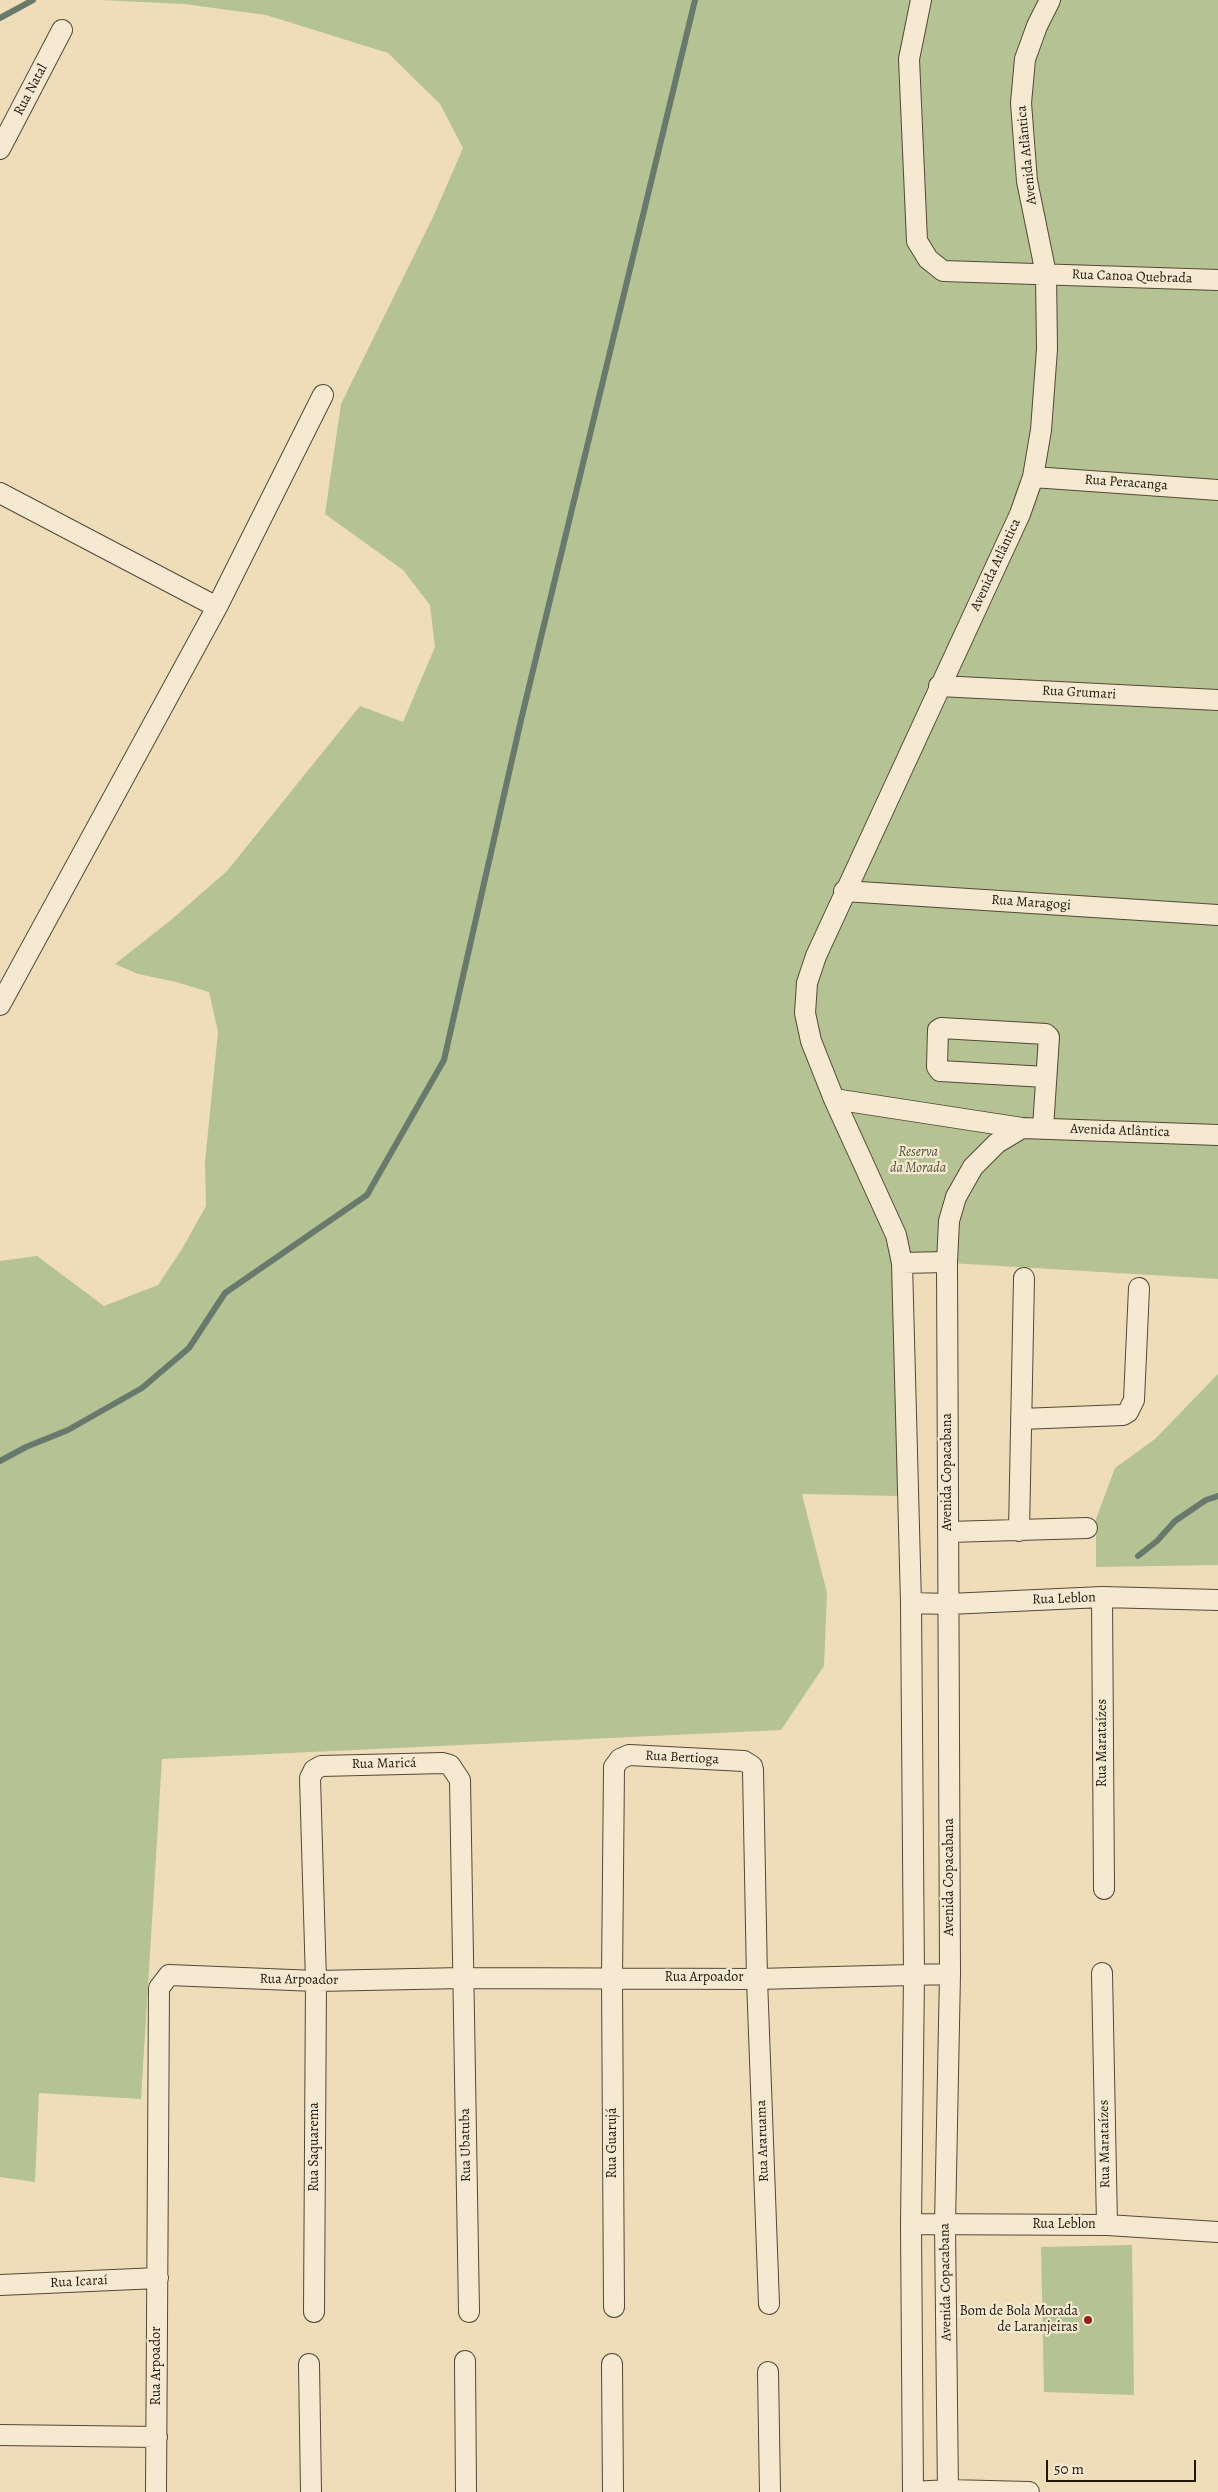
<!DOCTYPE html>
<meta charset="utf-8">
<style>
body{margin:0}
#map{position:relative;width:1218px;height:2492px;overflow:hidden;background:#efddba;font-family:Alegreya,serif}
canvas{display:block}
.scale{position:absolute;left:1046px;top:2460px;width:150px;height:22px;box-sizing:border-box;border:2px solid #20170b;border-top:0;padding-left:6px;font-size:15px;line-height:18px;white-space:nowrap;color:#20170b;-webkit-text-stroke:4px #f5e9d2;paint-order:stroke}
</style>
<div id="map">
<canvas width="1218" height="2492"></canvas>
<div class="scale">50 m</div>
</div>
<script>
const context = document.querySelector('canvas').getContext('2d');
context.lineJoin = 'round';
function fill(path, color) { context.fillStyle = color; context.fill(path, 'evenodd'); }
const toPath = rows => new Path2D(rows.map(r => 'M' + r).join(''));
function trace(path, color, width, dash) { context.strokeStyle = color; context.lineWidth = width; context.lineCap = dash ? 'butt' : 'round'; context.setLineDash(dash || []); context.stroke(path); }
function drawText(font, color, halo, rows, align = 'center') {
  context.font = font + ' Alegreya,serif'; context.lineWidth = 4.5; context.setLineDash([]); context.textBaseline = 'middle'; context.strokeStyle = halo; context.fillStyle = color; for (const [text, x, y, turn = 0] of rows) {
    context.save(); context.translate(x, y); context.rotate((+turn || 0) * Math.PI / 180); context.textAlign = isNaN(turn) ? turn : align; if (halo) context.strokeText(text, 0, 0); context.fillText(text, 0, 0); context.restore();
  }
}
const green = toPath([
 [100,0,1218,0,1218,1279,900,1260,897,1289,898,1496,802,1494,827,1593,824,1666,781,1730,162,1759,141,2099,39,2093,35,2182,0,2177,0,1261,37,1256,104,1306,158,1285,182,1249,206,1206,205,1162,218,1032,209,992,176,982,138,974,115,964,171,920,227,871,360,706,403,722,435,647,430,605,403,570,325,514,341,404,434,215,463,148,440,104,388,53,266,15,184,4],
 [1218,1374,1218,1565,1096,1567,1096,1519,1115,1468,1155,1439],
 [1132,2245,1134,2395,1044,2392,1041,2247]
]);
const stream = toPath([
 [0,18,33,0],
 [0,1461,26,1447,68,1430,142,1388,189,1348,225,1293,367,1195,444,1060,521,720,695,0],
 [1138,1556,1157,1541,1175,1521,1206,1500,1218,1496]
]);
const minor = toPath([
 [921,0,909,59,917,241,928,259,943,271,1218,280],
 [0,149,62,30],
 [1033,477,1218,490],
 [0,493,217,607],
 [939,686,1218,700],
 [844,891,1218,915],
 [0,1005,217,607,323,395],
 [834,1099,1022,1128,1218,1135],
 [1043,1128,1049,1037,1046,1034,941,1028,938,1030,937,1067,940,1071,1046,1077],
 [902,1263,947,1262],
 [1021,1419,1123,1415,1128,1412,1134,1400,1139,1288],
 [1019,1531,1024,1278],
 [948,1532,1087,1528],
 [1102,1597,1104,1889],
 [911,1603,949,1604,1102,1597,1218,1600],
 [1102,1973,1107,2225],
 [911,2224,1107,2225,1218,2232],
 [0,2285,158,2278],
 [614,2307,612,1978,614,1767,620,1759,629,1755,744,1761,752,1766,753,1770,757,1979,769,2304],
 [314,2312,316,1981,310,1778,314,1770,321,1766,443,1763,450,1765,460,1780,469,2312],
 [465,2361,466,2492],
 [309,2364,311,2492],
 [612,2364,613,2492],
 [768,2372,770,2492],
 [0,2435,157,2437],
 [156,2492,159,1988,169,1975,316,1981,463,1978,757,1979,950,1974],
 [913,2492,911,2224,914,1976,911,1603,902,1263,896,1235,834,1099,811,1041,805,1013,807,983,816,956,1020,514,1033,477,1041,430,1047,349,1046,274,1027,181,1021,103,1025,59,1037,26,1050,0],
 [913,2492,948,2490,1029,2492],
 [948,2492,945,2225,950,1974,947,1262,949,1221,956,1197,973,1167,997,1143,1022,1128]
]);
const markers = [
 [1088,2320,5,"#8f2418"]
];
const streetNames = [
 ["Rua Natal",31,90,-62],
 ["Avenida Atlântica",1027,155,-96],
 ["Rua Canoa Quebrada",1132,277,2],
 ["Rua Peracanga",1126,483,4],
 ["Avenida Atlântica",996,565,-65],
 ["Rua Grumari",1079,693,3],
 ["Rua Maragogi",1031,903,4],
 ["Avenida Atlântica",1120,1131,2],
 ["Avenida Copacabana",948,1472,-90],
 ["Rua Leblon",1064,1599,-2],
 ["Rua Marataízes",1103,1743,-90],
 ["Rua Bertioga",682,1758,3],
 ["Rua Maricá",384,1764,-1],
 ["Avenida Copacabana",950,1877,-90],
 ["Rua Arpoador",704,1978],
 ["Rua Arpoador",299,1980,1],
 ["Rua Araruama",763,2141,-92],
 ["Rua Guarujá",613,2143,-90],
 ["Rua Marataízes",1105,2144,-91],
 ["Rua Ubatuba",466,2145,-91],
 ["Rua Saquarema",315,2147,-90],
 ["Rua Leblon",1064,2225],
 ["Rua Icaraí",79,2282,-3],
 ["Avenida Copacabana",946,2282,-91],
 ["Rua Arpoador",157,2366,-90]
];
const parkNames = [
 ["Reserva",918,1153],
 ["da Morada",918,1169]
];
const poiNames = [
 ["Bom de Bola Morada",1078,2312],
 ["de Laranjeiras",1078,2328]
];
fill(green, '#b4c294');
trace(stream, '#697a6c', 6);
trace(minor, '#544837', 22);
trace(minor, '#f5e9d2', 20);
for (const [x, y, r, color] of markers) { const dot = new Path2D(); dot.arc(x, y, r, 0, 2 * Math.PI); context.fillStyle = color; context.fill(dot); trace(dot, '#f5e9d2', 2); }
drawText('14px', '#20170b', '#f5e9d2', streetNames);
drawText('italic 14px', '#54533b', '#f5e9d2', parkNames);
drawText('14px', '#20170b', '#f5e9d2', poiNames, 'right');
</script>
